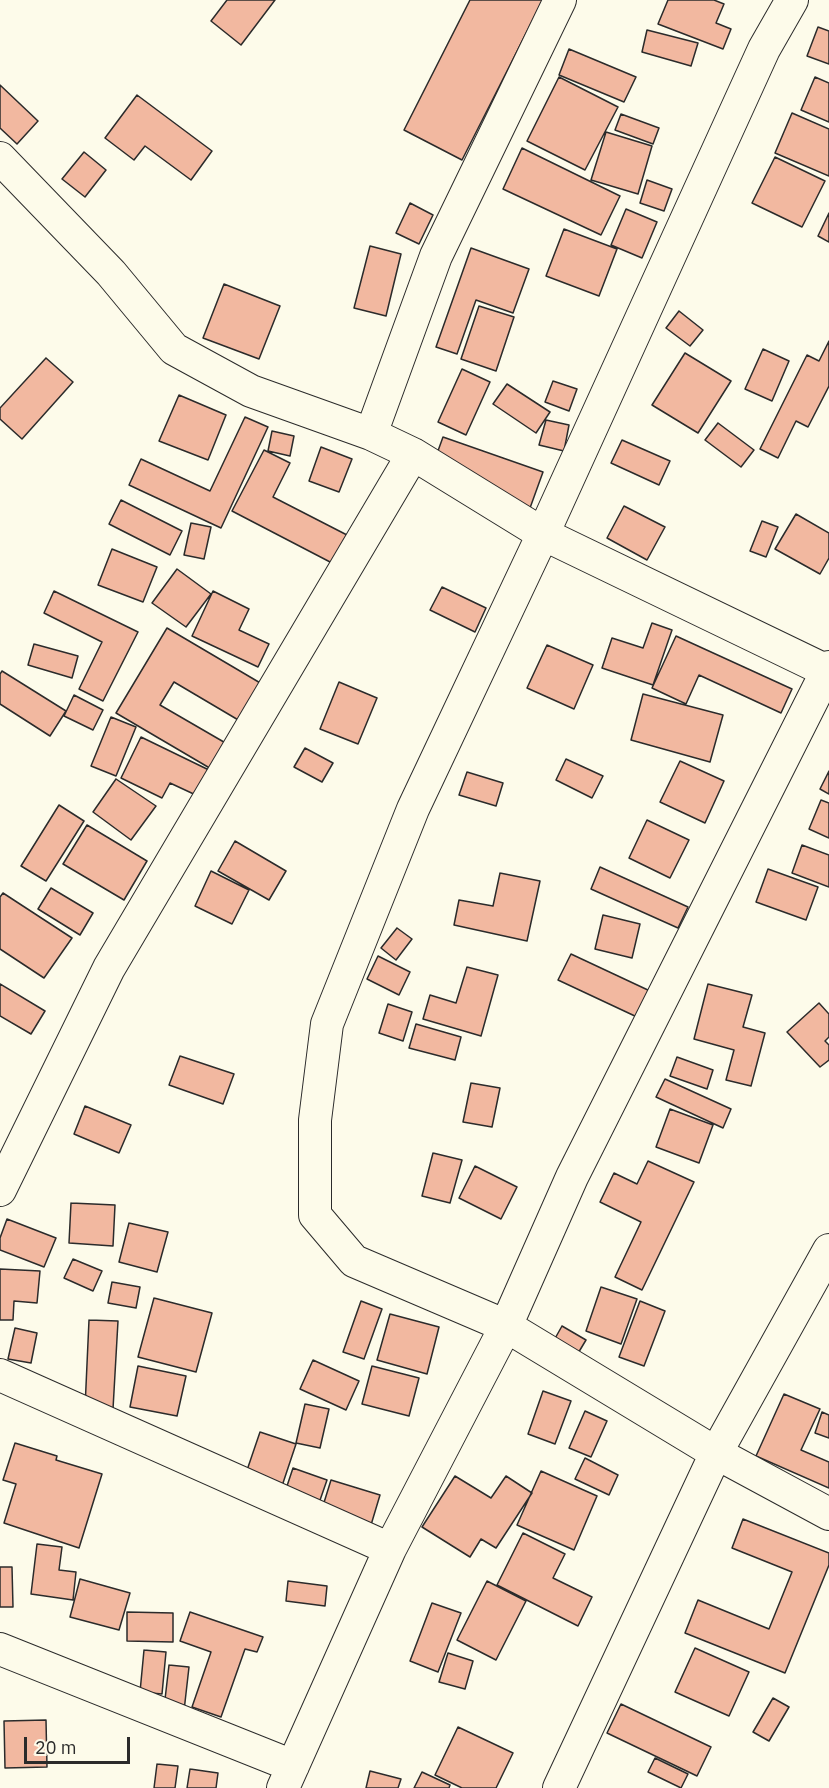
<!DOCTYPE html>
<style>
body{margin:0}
#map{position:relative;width:829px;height:1788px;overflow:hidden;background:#fdfbea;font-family:"IBM Plex Sans",sans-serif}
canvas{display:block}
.scale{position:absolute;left:24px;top:1737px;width:106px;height:27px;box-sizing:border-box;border:3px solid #2b2b2b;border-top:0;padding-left:8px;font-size:18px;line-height:21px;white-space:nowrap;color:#2b2b2b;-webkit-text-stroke:4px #fdfbea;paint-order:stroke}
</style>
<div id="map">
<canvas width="829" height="1788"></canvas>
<div class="scale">20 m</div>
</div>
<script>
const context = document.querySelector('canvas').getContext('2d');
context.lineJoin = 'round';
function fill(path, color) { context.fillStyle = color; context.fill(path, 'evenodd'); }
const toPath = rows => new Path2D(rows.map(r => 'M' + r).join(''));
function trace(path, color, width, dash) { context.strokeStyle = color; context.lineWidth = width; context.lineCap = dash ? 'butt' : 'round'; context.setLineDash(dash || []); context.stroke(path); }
const building = toPath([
 [227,0,275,0,241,45,211,21,227,0],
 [470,0,543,0,462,160,404,130,470,0],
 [668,0,714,0,724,4,716,23,731,29,723,49,658,24,668,0],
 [818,27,829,31,829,64,807,56,818,27],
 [647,30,698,43,691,66,642,52,647,30],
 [569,49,636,77,624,102,559,75,569,49],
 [559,77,618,107,585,170,527,141,559,77],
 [815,77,829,83,829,122,801,110,815,77],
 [0,85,38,121,17,144,0,128,0,85],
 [137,95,212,151,191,180,145,146,134,160,105,138,137,95],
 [792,113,829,129,829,176,775,153,792,113],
 [621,114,659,128,653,144,615,130,621,114],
 [606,132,652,146,638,194,591,180,606,132],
 [522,148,620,196,601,235,503,189,522,148],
 [84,152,106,170,85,197,62,179,84,152],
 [775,157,825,181,802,227,752,203,775,157],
 [647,180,672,189,664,211,640,203,647,180],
 [410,203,433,215,419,244,396,233,410,203],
 [626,209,657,222,642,258,611,245,626,209],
 [829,213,829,242,818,236,829,213],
 [564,229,617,249,599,296,546,276,564,229],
 [370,246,401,254,386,316,354,308,370,246],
 [471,248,529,269,513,313,476,300,457,354,436,347,471,248],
 [224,284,280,306,259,359,203,338,224,284],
 [479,306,514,317,496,371,461,359,479,306],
 [679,311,703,330,690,346,666,328,679,311],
 [829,341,829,386,808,427,796,421,778,458,760,449,807,355,819,361,829,341],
 [763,349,789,361,772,401,745,389,763,349],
 [685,353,731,381,698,433,652,405,685,353],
 [46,358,73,382,22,439,0,419,0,408,46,358],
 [462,369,490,382,466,435,438,422,462,369],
 [553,381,577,389,569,411,545,402,553,381],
 [507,384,550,412,536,433,493,404,507,384],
 [179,395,226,415,208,460,159,441,179,395],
 [245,417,268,427,221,528,129,485,141,459,210,491,245,417],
 [546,420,569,425,564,451,539,445,546,420],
 [718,423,754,450,741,467,705,440,718,423],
 [272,431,294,436,290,456,268,451,272,431],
 [443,437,543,472,530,508,430,473,443,437],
 [622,440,670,461,659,485,611,463,622,440],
 [321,447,352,459,339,492,309,481,321,447],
 [264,450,290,463,273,497,347,535,332,563,232,511,264,450],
 [121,500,182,531,170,555,109,524,121,500],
 [624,506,665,527,647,560,607,538,624,506],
 [796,514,829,533,829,558,820,574,775,549,796,514],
 [762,521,778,527,766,557,750,551,762,521],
 [191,523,211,527,204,559,184,555,191,523],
 [112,549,157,567,143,602,98,585,112,549],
 [177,569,211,594,186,627,152,603,177,569],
 [442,587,486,608,475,632,430,610,442,587],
 [54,591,138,632,103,701,79,689,102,642,44,613,54,591],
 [213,591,249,609,239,630,269,644,258,667,192,636,213,591],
 [652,623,672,630,653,685,602,668,612,638,643,648,652,623],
 [167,628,262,684,240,721,174,682,160,705,229,745,213,770,116,713,167,628],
 [676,636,792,689,781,713,699,675,686,704,652,688,676,636],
 [34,644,78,656,72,678,28,665,34,644],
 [547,645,593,665,574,709,527,688,547,645],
 [2,671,66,711,50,736,0,704,0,674,2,671],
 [339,682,377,698,358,744,320,729,339,682],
 [643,694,723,715,710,762,631,740,643,694],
 [74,695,103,710,93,730,64,716,74,695],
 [111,717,136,727,116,776,91,766,111,717],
 [141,737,211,771,198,796,170,783,162,798,121,778,141,737],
 [305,748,333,763,322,782,294,767,305,748],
 [566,759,603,776,592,798,556,780,566,759],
 [680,761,724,781,705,823,660,802,680,761],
 [829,771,829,794,820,789,829,771],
 [467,772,503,783,496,806,459,795,467,772],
 [116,779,156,806,131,840,93,812,116,779],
 [821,800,829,803,829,838,809,829,821,800],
 [59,805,84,821,46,881,21,866,59,805],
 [647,820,689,840,670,878,629,858,647,820],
 [87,825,147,861,124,900,63,864,87,825],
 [235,841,286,871,269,900,218,871,235,841],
 [802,845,829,855,829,887,792,873,802,845],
 [600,867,688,907,678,928,591,889,600,867],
 [768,869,818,887,806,920,756,902,768,869],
 [211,871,249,890,232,924,195,906,211,871],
 [500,873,540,881,527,941,454,925,459,900,493,906,500,873],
 [51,888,93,913,80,935,38,909,51,888],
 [3,893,72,938,44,978,0,949,0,897,3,893],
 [603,915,640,924,632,958,595,949,603,915],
 [397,928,412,939,396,960,381,948,397,928],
 [571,954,650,991,637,1017,558,980,571,954],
 [378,956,410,972,399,995,367,979,378,956],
 [467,967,498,975,481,1036,423,1019,430,995,456,1003,467,967],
 [0,984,45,1011,31,1034,0,1016,0,984],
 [708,984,752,995,743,1027,765,1033,751,1086,726,1080,734,1050,694,1039,708,984],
 [819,1003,829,1014,829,1037,825,1041,829,1045,829,1060,820,1067,787,1032,819,1003],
 [388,1004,412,1012,403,1041,379,1033,388,1004],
 [416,1024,461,1037,455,1060,409,1048,416,1024],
 [180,1056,234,1074,223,1104,169,1085,180,1056],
 [677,1057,713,1070,707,1089,670,1076,677,1057],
 [665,1079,731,1109,723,1128,656,1097,665,1079],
 [471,1083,500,1088,492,1127,463,1122,471,1083],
 [85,1106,131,1125,119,1153,74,1134,85,1106],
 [670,1109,713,1125,699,1163,656,1147,670,1109],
 [433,1153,462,1160,450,1203,422,1196,433,1153],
 [648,1161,694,1182,642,1290,615,1277,641,1222,600,1202,614,1173,637,1184,648,1161],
 [475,1166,517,1187,501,1219,459,1198,475,1166],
 [71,1203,115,1205,113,1246,69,1243,71,1203],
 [7,1219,56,1238,44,1267,0,1250,0,1238,7,1219],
 [129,1223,168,1232,157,1272,119,1262,129,1223],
 [73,1259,102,1271,93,1291,64,1278,73,1259],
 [0,1269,40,1271,37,1303,14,1301,13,1320,0,1320,0,1269],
 [112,1282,140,1287,136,1308,108,1303,112,1282],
 [601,1287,637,1299,621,1344,586,1331,601,1287],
 [154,1298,212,1313,196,1372,138,1357,154,1298],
 [361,1301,382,1309,364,1359,343,1352,361,1301],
 [640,1301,665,1311,644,1366,619,1357,640,1301],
 [390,1314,439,1327,427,1374,377,1360,390,1314],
 [89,1320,118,1321,113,1409,85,1408,89,1320],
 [562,1326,586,1340,577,1355,553,1342,562,1326],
 [15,1328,37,1333,31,1363,8,1359,15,1328],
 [313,1360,359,1381,346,1410,300,1389,313,1360],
 [138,1366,186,1376,177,1416,130,1407,138,1366],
 [372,1366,419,1378,409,1416,362,1404,372,1366],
 [543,1391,571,1401,555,1444,528,1434,543,1391],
 [784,1394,820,1409,801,1450,829,1462,829,1488,756,1456,784,1394],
 [305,1404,329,1409,320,1448,296,1443,305,1404],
 [585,1411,607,1421,591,1457,569,1448,585,1411],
 [822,1412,829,1415,829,1438,815,1433,822,1412],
 [260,1432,296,1444,280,1492,244,1479,260,1432],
 [15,1443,57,1456,56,1460,102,1474,79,1548,4,1523,16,1484,3,1480,15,1443],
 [585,1458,618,1475,609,1495,575,1479,585,1458],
 [293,1468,327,1480,318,1506,284,1495,293,1468],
 [541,1471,597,1496,574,1550,517,1525,541,1471],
 [455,1476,491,1498,506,1476,532,1493,496,1548,481,1539,470,1557,422,1527,455,1476],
 [331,1480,380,1495,371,1525,322,1509,331,1480],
 [743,1519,829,1553,829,1565,785,1673,685,1633,698,1600,769,1629,792,1572,732,1548,743,1519],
 [523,1533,565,1554,553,1578,592,1597,578,1626,497,1585,523,1533],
 [37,1544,62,1547,59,1570,76,1572,73,1600,31,1594,37,1544],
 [0,1567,12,1567,13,1607,0,1607,0,1567],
 [80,1579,130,1593,119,1630,70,1617,80,1579],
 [288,1581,327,1586,325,1606,286,1601,288,1581],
 [487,1581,526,1601,496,1660,457,1640,487,1581],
 [432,1603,461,1613,438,1672,410,1661,432,1603],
 [127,1612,173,1613,173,1642,127,1641,127,1612],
 [190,1612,263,1637,257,1652,245,1649,221,1717,192,1707,211,1652,180,1641,190,1612],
 [695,1648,749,1672,729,1716,675,1692,695,1648],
 [144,1650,166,1652,162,1694,140,1692,144,1650],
 [448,1653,473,1661,465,1689,439,1682,448,1653],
 [169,1665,189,1667,184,1711,164,1708,169,1665],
 [773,1698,789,1707,769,1741,753,1732,773,1698],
 [621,1704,711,1747,697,1776,607,1733,621,1704],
 [46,1720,47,1767,5,1768,4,1721,46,1720],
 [458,1727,513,1753,496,1788,462,1788,435,1775,458,1727],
 [655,1758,688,1774,681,1788,648,1772,655,1758],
 [157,1764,178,1766,175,1788,154,1788,157,1764],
 [190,1769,218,1773,216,1788,187,1788,190,1769],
 [370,1771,401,1779,398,1788,366,1788,370,1771],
 [422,1772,450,1785,449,1788,414,1788,422,1772]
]);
const street = toPath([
 [792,0,764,49,543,534,413,809,327,1024,315,1120,315,1215,354,1261,506,1326,716,1453,829,1514],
 [0,158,111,273,174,349,251,391,371,434,413,454,543,534,829,672],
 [371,434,436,256,560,0],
 [0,1190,109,968,413,454],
 [0,1375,390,1549],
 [0,1649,293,1766],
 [283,1788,390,1549,506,1326,572,1177,829,667],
 [559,1788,716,1453,829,1250]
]);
fill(building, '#f2b8a0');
trace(building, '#2b2b2b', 1.5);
trace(street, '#2b2b2b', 34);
trace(street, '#fdfbea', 32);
</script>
